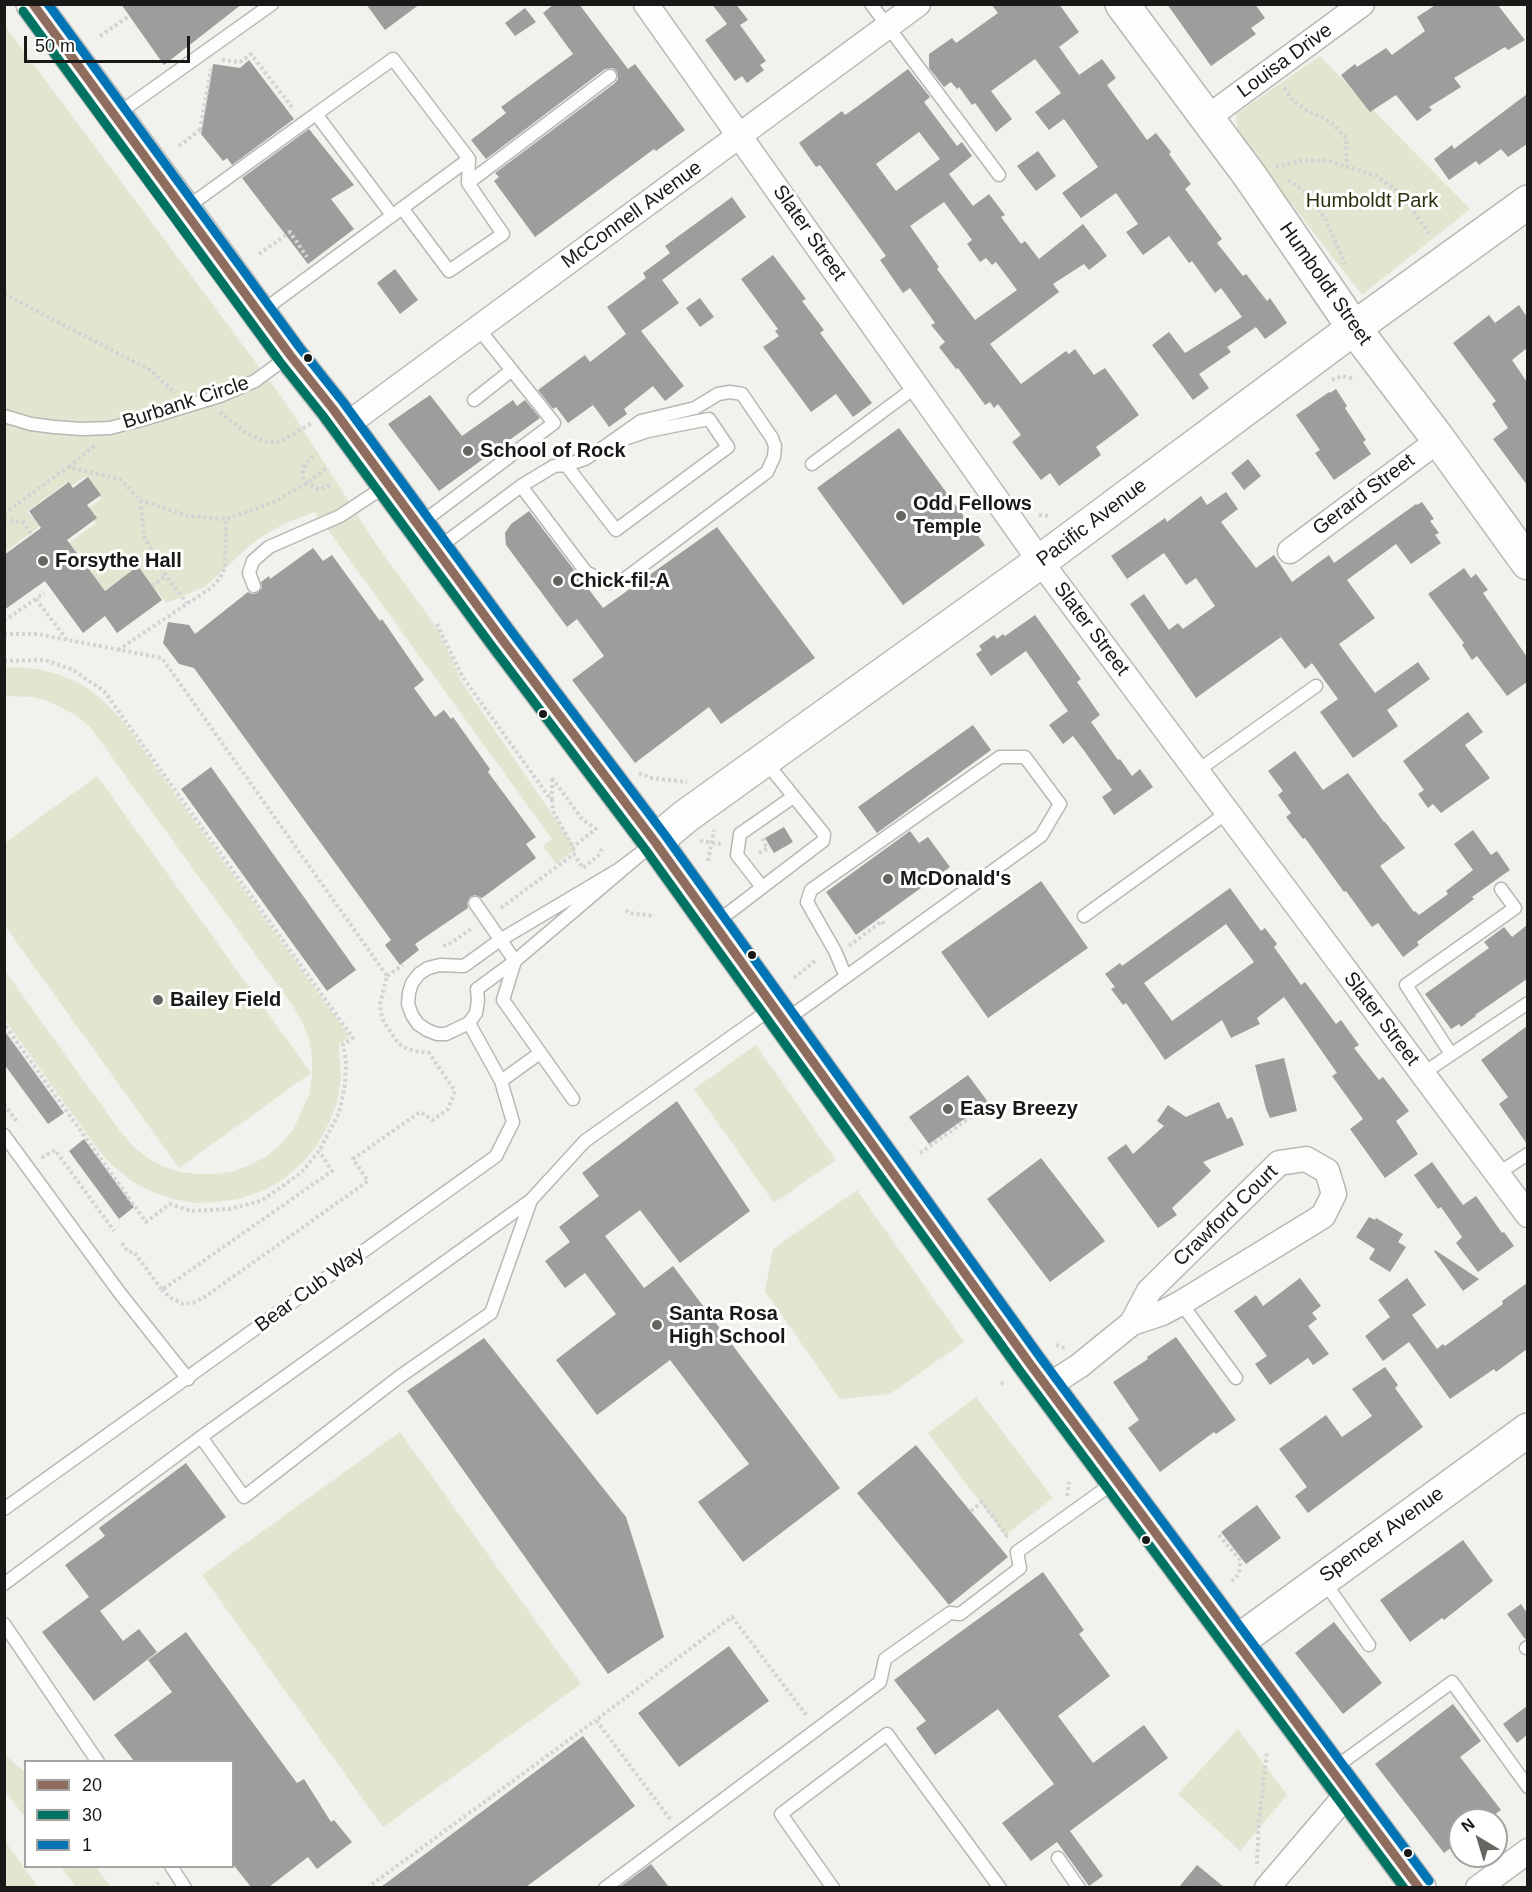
<!DOCTYPE html>
<style>
body{margin:0}
#map{position:relative;width:1532px;height:1892px;overflow:hidden;background:#f1f2ee;font-family:Helvetica,sans-serif}
canvas{display:block}
.frame{position:absolute;inset:0;border:6px solid #191917;pointer-events:none}
.legend{position:absolute;left:24px;top:1760px;width:210px;height:108px;box-sizing:border-box;background:#fffffe;border:2px solid #a3a3a2;margin:0;padding:8px 10px;list-style:none;font-size:18px;color:#191917}
.legend li{display:flex;align-items:center;gap:12px;height:30px}
.legend b{width:30px;border:2px solid #a3a3a2}
.north{position:absolute;left:1448px;top:1808px;width:60px;height:60px;box-sizing:border-box;background:#fffffe;border:2px solid #a3a3a2;border-radius:50%;rotate:322deg;font-size:16px;font-weight:700;line-height:24px;text-align:center;color:#191917}
.north::after{content:'';display:block;margin:auto;width:21px;height:27px;background:#656562;clip-path:polygon(50% 0,100% 100%,50% 72%,0 100%)}
.scale{position:absolute;left:24px;top:36px;width:166px;height:27px;box-sizing:border-box;border:3px solid #191917;border-top:0;padding-left:8px;font-size:18px;line-height:21px;white-space:nowrap;color:#191917;-webkit-text-stroke:4px #fffffe;paint-order:stroke}
</style>
<div id="map">
<canvas width="1532" height="1892"></canvas>
<div class="frame"></div>
<ul class="legend">
<li><b style="height:8px;background:#8e6d5e"></b>20</li>
<li><b style="height:8px;background:#007363"></b>30</li>
<li><b style="height:8px;background:#0074b4"></b>1</li>
</ul>
<div class="north">N</div>
<div class="scale">50 m</div>
</div>
<script>
const context = document.querySelector('canvas').getContext('2d');
context.lineJoin = 'round';
function fill(path, color) { context.fillStyle = color; context.fill(path, 'evenodd'); }
const toPath = rows => new Path2D(rows.map(r => 'M' + r).join(''));
function trace(path, color, width, dash) { context.strokeStyle = color; context.lineWidth = width; context.lineCap = dash ? 'butt' : 'round'; context.setLineDash(dash || []); context.stroke(path); }
function drawText(font, color, halo, rows, align = 'center') {
  context.font = font + ' Helvetica,sans-serif'; context.lineWidth = 6; context.setLineDash([]); context.textBaseline = 'middle'; context.strokeStyle = halo; context.fillStyle = color; for (const [text, x, y, turn = 0] of rows) {
    context.save(); context.translate(x, y); context.rotate((+turn || 0) * Math.PI / 180); context.textAlign = isNaN(turn) ? turn : align; if (halo) context.strokeText(text, 0, 0); context.fillText(text, 0, 0); context.restore();
  }
}
const green = toPath([
 [5,26,286,403,376,544,439,631,461,681,576,849,556,864,543,846,552,839,315,512,284,524,256,540,206,586,167,603,135,569,102,592,67,544,96,523,86,510,101,499,85,477,69,487,66,483,27,511,40,526,5,552],
 [1320,56,1470,209,1362,295,1238,135,1236,114],
 [15,667,37,669,57,674,77,682,94,693,110,707,124,723,350,1037,339,1044,341,1078,337,1102,329,1123,318,1144,303,1162,285,1178,265,1190,242,1198,219,1202,196,1203,173,1199,150,1191,130,1180,112,1165,96,1147,5,1020,5,971,120,1131,132,1145,146,1157,162,1166,180,1172,198,1174,217,1174,235,1171,252,1164,268,1155,282,1143,294,1128,309,1095,312,1076,312,1058,309,1039,302,1022,293,1006,90,727,77,716,48,701,32,697,5,696,5,668],
 [97,776,311,1073,179,1168,5,926,5,843],
 [756,1045,836,1160,774,1203,694,1089],
 [857,1190,964,1342,890,1394,840,1399,765,1291,773,1249],
 [976,1397,1053,1498,1005,1535,928,1433],
 [400,1432,581,1684,383,1827,202,1575],
 [1238,1729,1287,1795,1240,1851,1178,1794],
 [4,1754,25,1772,25,1817,5,1791],
 [5,1841,38,1887,5,1887],
 [61,1867,96,1867,111,1887,76,1887]
]);
const building = toPath([
 [121,4,242,4,164,65],
 [366,4,420,4,385,30],
 [554,4,579,4,628,69,635,64,685,130,656,151,654,149,535,237,494,181,499,177,495,173,615,83,618,79,617,72,613,68,605,69,486,159,471,140,506,113,501,107,573,54,543,13],
 [712,4,736,4,748,20,740,25,766,61,760,65,764,70,747,83,742,76,735,81,705,40,727,24],
 [991,4,1059,4,1079,32,1059,47,1079,75,1102,59,1116,78,1107,85,1147,140,1156,133,1171,152,1169,154,1191,184,1185,189,1222,239,1217,243,1243,276,1246,274,1267,301,1270,298,1287,323,1265,339,1256,327,1227,347,1231,352,1199,374,1209,388,1193,400,1152,345,1169,332,1185,353,1242,317,1221,288,1215,293,1192,261,1189,263,1169,236,1143,255,1126,232,1138,224,1116,193,1081,218,1062,193,1098,167,1064,119,1049,130,1035,112,1061,93,1035,59,991,91,1012,119,996,132,975,103,972,105,959,87,957,89,951,82,944,87,929,68,929,54,952,38,956,43,998,13],
 [1167,4,1255,4,1265,18,1251,28,1256,34,1211,66],
 [1437,4,1497,4,1525,40,1508,50,1505,47,1454,78,1461,87,1429,107,1432,110,1417,121,1396,95,1370,112,1341,75,1355,64,1357,67,1386,48,1392,55,1425,31,1417,17],
 [525,8,536,22,515,36,505,23],
 [249,60,294,119,232,165,227,158,223,161,201,134,213,64,240,68],
 [908,69,930,97,924,102,957,146,962,142,972,156,949,174,973,206,989,194,1005,215,1001,217,1021,244,1025,241,1039,259,1083,224,1107,256,1089,270,1084,264,1053,284,1059,292,990,344,1021,384,1066,351,1069,354,1075,349,1094,375,1105,368,1139,415,1096,447,1101,455,1059,486,1050,473,1041,480,1012,442,1021,435,998,404,994,408,990,402,985,405,958,368,956,369,939,347,945,342,931,325,935,323,910,288,903,293,880,260,886,256,820,165,816,167,799,143,842,111,845,115,858,106],
 [919,132,940,159,896,191,876,164],
 [944,202,972,240,967,244,980,262,986,258,992,265,996,262,1017,290,975,320,937,269,939,267,910,226],
 [1527,94,1527,144,1508,157,1501,149,1479,165,1476,161,1449,180,1434,159,1452,145,1454,149],
 [309,129,354,185,331,199,354,229,308,264,242,178],
 [1038,151,1056,176,1036,191,1017,166],
 [732,197,746,217,662,280,679,303,641,331,684,386,665,401,653,386,624,409,627,414,609,427,593,405,568,423,556,407,553,409,538,390,585,355,590,362,626,334,607,307,646,278,643,273,670,253,665,246],
 [773,255,806,299,802,301,824,330,820,333,872,403,853,417,836,394,811,412,763,347,779,336,775,331,778,329,741,279],
 [395,269,418,300,400,314,377,283],
 [700,298,714,317,700,327,686,308],
 [1519,305,1527,317,1527,348,1512,360,1527,382,1527,485,1493,439,1508,428,1492,404,1496,401,1453,343,1489,315,1495,323],
 [1336,389,1347,406,1345,408,1366,440,1363,442,1371,454,1334,480,1315,453,1320,450,1296,415,1329,392,1330,393],
 [430,395,462,436,513,400,517,406,525,400,540,418,439,491,388,424],
 [899,428,985,545,903,605,817,488],
 [1248,459,1261,476,1244,490,1231,473],
 [88,477,101,495,87,505,97,518,67,540,105,591,138,566,162,600,117,633,105,616,83,633,45,581,4,610,4,555,41,528,29,511,69,482,73,488],
 [1226,492,1238,509,1221,522,1256,568,1274,555,1292,582,1329,555,1334,563,1416,504,1417,505,1422,502,1434,519,1430,521,1439,533,1435,535,1441,543,1411,564,1396,544,1347,580,1375,618,1339,644,1375,693,1418,662,1430,679,1387,710,1398,726,1353,758,1320,712,1338,699,1312,663,1305,669,1281,637,1196,698,1130,604,1144,594,1169,630,1178,623,1183,629,1215,606,1196,578,1186,585,1164,553,1127,579,1111,556,1165,518,1167,522,1201,496,1207,505],
 [529,511,603,608,717,527,815,658,721,724,709,707,635,763,572,680,604,656,577,619,567,627,506,545,505,533,511,524],
 [313,548,323,561,332,555,380,621,382,619,424,680,414,688,435,717,444,710,451,719,453,717,490,769,488,772,536,837,526,844,536,858,482,898,475,895,470,897,467,903,468,908,415,944,419,950,400,965,385,945,391,940,194,668,179,664,163,643,168,622,189,625,195,634,248,592,252,594,257,593,262,588,261,582,269,576,270,579],
 [1464,568,1471,578,1476,574,1488,590,1483,593,1527,657,1527,682,1507,696,1477,656,1472,660,1462,645,1464,643,1428,594],
 [1035,615,1081,679,1077,682,1100,715,1091,722,1118,760,1120,759,1132,776,1140,769,1153,787,1114,815,1102,797,1112,790,1085,752,1073,736,1063,744,1049,725,1068,711,1026,651,991,676,976,654,982,650,979,646,994,635,997,639,1003,634,1005,636],
 [1468,712,1483,732,1465,745,1490,778,1441,813,1433,804,1428,808,1418,794,1424,790,1403,761],
 [973,725,991,750,877,833,858,807],
 [1295,751,1323,790,1348,773,1384,822,1385,822,1405,848,1380,866,1414,912,1415,911,1419,915,1448,894,1446,891,1473,870,1454,844,1473,830,1491,855,1497,851,1510,870,1472,897,1474,899,1417,942,1419,945,1403,957,1378,923,1372,927,1346,891,1344,892,1305,838,1303,839,1286,817,1291,813,1278,795,1283,791,1268,771],
 [211,767,356,970,327,991,181,789],
 [784,827,793,842,774,853,765,838],
 [910,831,919,843,928,837,950,867,856,935,826,892],
 [1041,881,1088,948,988,1018,941,952],
 [1230,888,1261,931,1265,928,1277,944,1274,947,1301,985,1305,982,1336,1024,1341,1020,1359,1045,1354,1048,1379,1080,1383,1077,1409,1111,1396,1121,1418,1154,1385,1178,1350,1129,1363,1119,1332,1076,1337,1073,1284,997,1257,1018,1260,1024,1231,1038,1222,1020,1165,1060,1126,1003,1123,1005,1111,989,1115,987,1105,974,1120,963,1122,966],
 [1226,924,1254,962,1172,1021,1144,983],
 [1527,925,1527,979,1475,1015,1476,1016,1461,1027,1459,1024,1451,1029,1425,994,1489,948,1484,942,1504,927,1512,937],
 [1527,1026,1527,1144,1499,1104,1508,1097,1481,1060],
 [4,1030,64,1113,48,1124,4,1064],
 [1284,1058,1297,1111,1270,1118,1266,1109,1255,1065],
 [968,1075,988,1102,929,1144,909,1117],
 [677,1101,750,1211,680,1263,640,1210,605,1236,644,1288,673,1266,840,1488,743,1562,698,1502,749,1464,670,1360,597,1415,556,1360,616,1314,585,1273,565,1288,545,1261,570,1242,559,1227,599,1196,582,1173],
 [1219,1102,1227,1119,1232,1117,1244,1145,1203,1162,1211,1171,1172,1208,1177,1215,1158,1228,1107,1158,1126,1144,1133,1154,1164,1126,1157,1121,1168,1105,1186,1117],
 [84,1139,134,1207,119,1219,69,1151],
 [1041,1158,1105,1241,1050,1282,987,1199],
 [1432,1162,1463,1205,1476,1196,1502,1233,1504,1232,1514,1246,1478,1272,1456,1243,1462,1237,1441,1207,1438,1209,1414,1175],
 [1369,1217,1375,1220,1376,1218,1403,1234,1398,1242,1406,1247,1390,1272,1369,1259,1375,1249,1356,1237],
 [1435,1250,1479,1279,1463,1291,1434,1251],
 [1300,1278,1321,1306,1312,1313,1317,1319,1308,1326,1329,1354,1313,1365,1308,1358,1270,1385,1255,1364,1267,1356,1234,1311,1256,1295,1263,1306],
 [1407,1278,1426,1305,1412,1315,1437,1349,1443,1344,1445,1346,1503,1304,1502,1301,1527,1283,1527,1349,1496,1372,1494,1369,1450,1399,1409,1342,1383,1361,1365,1336,1390,1317,1378,1300],
 [1176,1337,1236,1420,1216,1434,1214,1432,1160,1472,1128,1428,1139,1420,1113,1382,1148,1359,1147,1357],
 [484,1338,626,1517,664,1637,608,1674,407,1391],
 [1385,1367,1398,1385,1395,1388,1423,1427,1308,1513,1295,1496,1307,1487,1279,1449,1326,1415,1342,1437,1372,1416,1352,1389],
 [916,1445,1008,1557,949,1605,857,1493],
 [186,1463,226,1517,100,1611,123,1641,139,1629,157,1652,94,1701,42,1632,89,1597,65,1565,105,1536,99,1528],
 [1257,1505,1281,1538,1246,1564,1221,1532],
 [1463,1540,1493,1581,1444,1620,1442,1618,1410,1642,1380,1600],
 [1043,1572,1084,1630,1079,1634,1110,1676,1058,1716,1093,1763,1144,1725,1168,1758,1070,1831,1103,1876,1089,1886,1057,1842,1031,1861,1002,1823,1054,1784,998,1709,935,1755,916,1728,926,1721,894,1680],
 [1521,1604,1527,1613,1527,1639,1525,1639,1507,1614],
 [1334,1622,1382,1683,1343,1714,1295,1653],
 [186,1632,297,1783,304,1779,331,1822,334,1820,352,1842,317,1869,308,1857,269,1887,251,1887,232,1863,232,1761,134,1761,114,1735,172,1692,148,1660],
 [729,1646,769,1701,679,1767,638,1713],
 [1453,1704,1481,1741,1460,1757,1501,1810,1487,1820,1460,1820,1460,1841,1444,1853,1375,1764],
 [1527,1706,1527,1735,1517,1743,1503,1724],
 [583,1736,635,1806,526,1887,381,1887],
 [651,1864,669,1887,620,1887],
 [1197,1865,1224,1887,1179,1887]
]);
const path = toPath([
 [100,36,129,16],
 [222,60,240,62,251,54,292,107],
 [1284,88,1293,100,1307,111,1324,118,1333,124,1346,138,1347,166],
 [200,130,211,69],
 [179,146,200,130],
 [1276,167,1303,160,1328,161,1377,176,1399,192,1431,236],
 [1288,180,1305,192,1325,218,1345,264],
 [259,254,290,232,307,257],
 [4,294,150,370,175,393],
 [1332,380,1342,376,1355,379],
 [220,412,246,433,267,442,280,442,312,423],
 [313,456,306,463,303,470,303,478,307,483,318,489,325,488,332,484],
 [69,467,95,445],
 [140,500,188,516,226,519,274,502,307,483,328,467],
 [4,514,68,467,120,479,140,500,144,536,166,576,187,603],
 [1039,515,1050,516],
 [4,520,23,522,31,534],
 [152,586,166,576],
 [36,599,67,640],
 [4,621,44,593],
 [437,624,462,676,552,801,553,811,573,847,574,854],
 [4,634,37,634,162,658,387,976,380,1004,381,1013,384,1022,396,1040,403,1047,414,1051,429,1053,455,1091,448,1109,433,1120,420,1112,353,1159,368,1181,206,1296,193,1303,183,1304,171,1298,162,1290],
 [118,650,211,588,220,578,225,567,226,519],
 [4,661,45,660,73,670,104,691,353,1038,343,1044,346,1061,345,1085,339,1113,319,1151,301,1173,261,1201,229,1209,191,1211,170,1204,146,1222,4,1024],
 [639,773,652,778,687,782],
 [552,778,582,819,596,829,573,847],
 [552,779,552,801],
 [763,838,767,849],
 [700,841,722,844],
 [759,853,770,847],
 [708,861,714,830],
 [501,908,574,854,583,868,598,856,603,847],
 [626,910,629,913,655,916],
 [443,946,451,943,472,928],
 [849,946,882,921,886,926],
 [387,976,403,965],
 [794,978,816,960],
 [4,1104,18,1123],
 [920,1153,986,1106],
 [42,1156,43,1157,55,1150,114,1231],
 [122,1243,128,1252,134,1252,162,1290,332,1171,319,1151],
 [1056,1345,1065,1348],
 [1001,1384,1004,1382],
 [1067,1496,1069,1482],
 [971,1511,982,1502,1007,1536,1008,1535],
 [1219,1535,1240,1560,1240,1568,1238,1575,1232,1581],
 [670,1819,596,1720,732,1617,807,1716],
 [1257,1864,1259,1819,1267,1752],
 [152,1888,161,1881],
 [367,1888,596,1720]
]);
const lane = toPath([
 [871,4,999,175],
 [316,114,393,59,469,159],
 [116,115,272,4],
 [186,208,316,114,392,215],
 [402,208,449,271,503,234,468,183],
 [261,312,469,159,468,183,610,76],
 [474,400,512,370],
 [4,416,31,424,54,427,82,429,110,428,141,420,220,396,255,381,289,356],
 [812,464,917,386],
 [521,486,586,572,603,581,609,583,622,581,767,472,774,457,775,446,772,438,742,394,730,392,718,394,695,408,641,421,607,445],
 [420,524,554,423,478,328],
 [438,548,521,486,554,466,566,465,585,459,607,445,648,431,709,419,728,447,616,530,566,465],
 [254,586,249,573,253,561,269,547,340,516,387,485],
 [1197,771,1316,686],
 [655,842,515,961,477,989,478,1001,476,1013,469,1023,446,1034,437,1034,427,1030,418,1024,412,1015,408,1004,409,993,412,983,419,974,428,968,440,965,464,966,500,940,618,870,655,842],
 [762,887,737,855,740,834,793,797],
 [475,903,515,961],
 [1084,916,1228,812],
 [714,924,823,841,824,834,765,761],
 [515,961,503,1000,573,1099],
 [784,1021,811,1002,1041,836,1060,804,1025,757,1000,757,811,890,807,902,835,951,846,977],
 [1451,1054,1406,985,1515,908,1501,889],
 [1422,1074,1528,1003],
 [501,1081,540,1053],
 [4,1135,119,1292,188,1379],
 [1497,1174,1528,1154],
 [1181,1303,1236,1378],
 [201,1437,531,1200],
 [4,1509,496,1156,513,1122,501,1081,469,1023],
 [1323,1580,1369,1645],
 [4,1584,201,1437,244,1497,399,1377,491,1313,531,1200,585,1141,772,1008],
 [4,1624,98,1762],
 [1526,1648,1528,1647],
 [1333,1769,1452,1682,1528,1787],
 [1058,1858,1079,1888],
 [171,1866,185,1888],
 [605,1888,880,1682,885,1659,950,1613,960,1614,1020,1568,1017,1552,1116,1481],
 [833,1888,781,1814,887,1734,1000,1888]
]);
const street = toPath([
 [646,4,1040,561,1528,1215],
 [1207,118,1362,4],
 [345,426,918,4],
 [1290,551,1439,440],
 [1048,1386,1079,1366,1132,1323,1162,1313,1181,1303,1323,1216,1334,1194,1327,1171,1306,1159,1279,1163,1149,1291,1132,1323],
 [1267,1888,1348,1793],
 [1478,1888,1528,1851]
]);
const secondary = toPath([
 [33,4,184,209,290,355,333,409,501,638,655,842,1030,1364,1419,1888],
 [1122,4,1250,176,1354,328,1439,440,1528,563],
 [655,842,686,816,1026,572,1354,328,1528,202],
 [1237,1642,1528,1430]
]);
const bus1 = toPath([
 [33,4,290,355,333,409,501,638,655,842,1030,1364,1419,1888]
]);
const bus2 = toPath([
 [23,11,280,362,323,416,491,645,645,849,1020,1371,1404,1888]
]);
const bus3 = toPath([
 [48,4,300,348,343,402,511,631,665,835,1040,1357,1429,1881]
]);
const markers = [
 [308,358,5,"#191917"],
 [468,451,6,"#656562"],
 [901,516,6,"#656562"],
 [43,561,6,"#656562"],
 [558,581,6,"#656562"],
 [543,714,5,"#191917"],
 [888,879,6,"#656562"],
 [752,955,5,"#191917"],
 [158,1000,6,"#656562"],
 [948,1109,6,"#656562"],
 [657,1325,6,"#656562"],
 [1146,1540,5,"#191917"],
 [1408,1853,5,"#191917"]
];
const streetNames = [
 ["Louisa Drive",1285,61,-36],
 ["McConnell Avenue",632,215,-36],
 ["Slater Street",809,233,55],
 ["Humboldt Street",1325,284,55],
 ["Burbank Circle",186,403,-18],
 ["Gerard Street",1364,495,-37],
 ["Pacific Avenue",1092,523,-37],
 ["Slater Street",1091,629,53],
 ["Slater Street",1381,1019,53],
 ["Crawford Court",1226,1216,-44],
 ["Bear Cub Way",310,1290,-36],
 ["Spencer Avenue",1382,1535,-36]
];
const parkNames = [
 ["Humboldt Park",1372,201]
];
const poiNames = [
 ["School of Rock",480,451],
 ["Odd Fellows",913,504],
 ["Temple",913,527],
 ["Forsythe Hall",55,561],
 ["Chick-fil-A",570,581],
 ["McDonald's",900,879],
 ["Bailey Field",170,1000],
 ["Easy Breezy",960,1109],
 ["Santa Rosa",669,1314],
 ["High School",669,1337]
];
fill(green, '#e2e5cf');
fill(building, '#9d9d9b');
trace(lane, '#b7b8b5', 15);
trace(street, '#b7b8b5', 27);
trace(secondary, '#b7b8b5', 36);
trace(path, '#d3d3d3', 4, [3, 3]);
trace(lane, '#fdfdfc', 12);
trace(street, '#fdfdfc', 24);
trace(secondary, '#fdfdfc', 33);
trace(bus1, '#8e6d5e', 9);
trace(bus2, '#007363', 9);
trace(bus3, '#0074b4', 9);
for (const [x, y, r, color] of markers) { const dot = new Path2D(); dot.arc(x, y, r, 0, 2 * Math.PI); context.fillStyle = color; context.fill(dot); trace(dot, '#fffffe', 2); }
drawText('20px', '#191917', '#fffffe', streetNames);
drawText('20px', '#2d310d', '#fffffe', parkNames);
drawText('bold 20px', '#191917', '#fffffe', poiNames, 'left');
</script>
